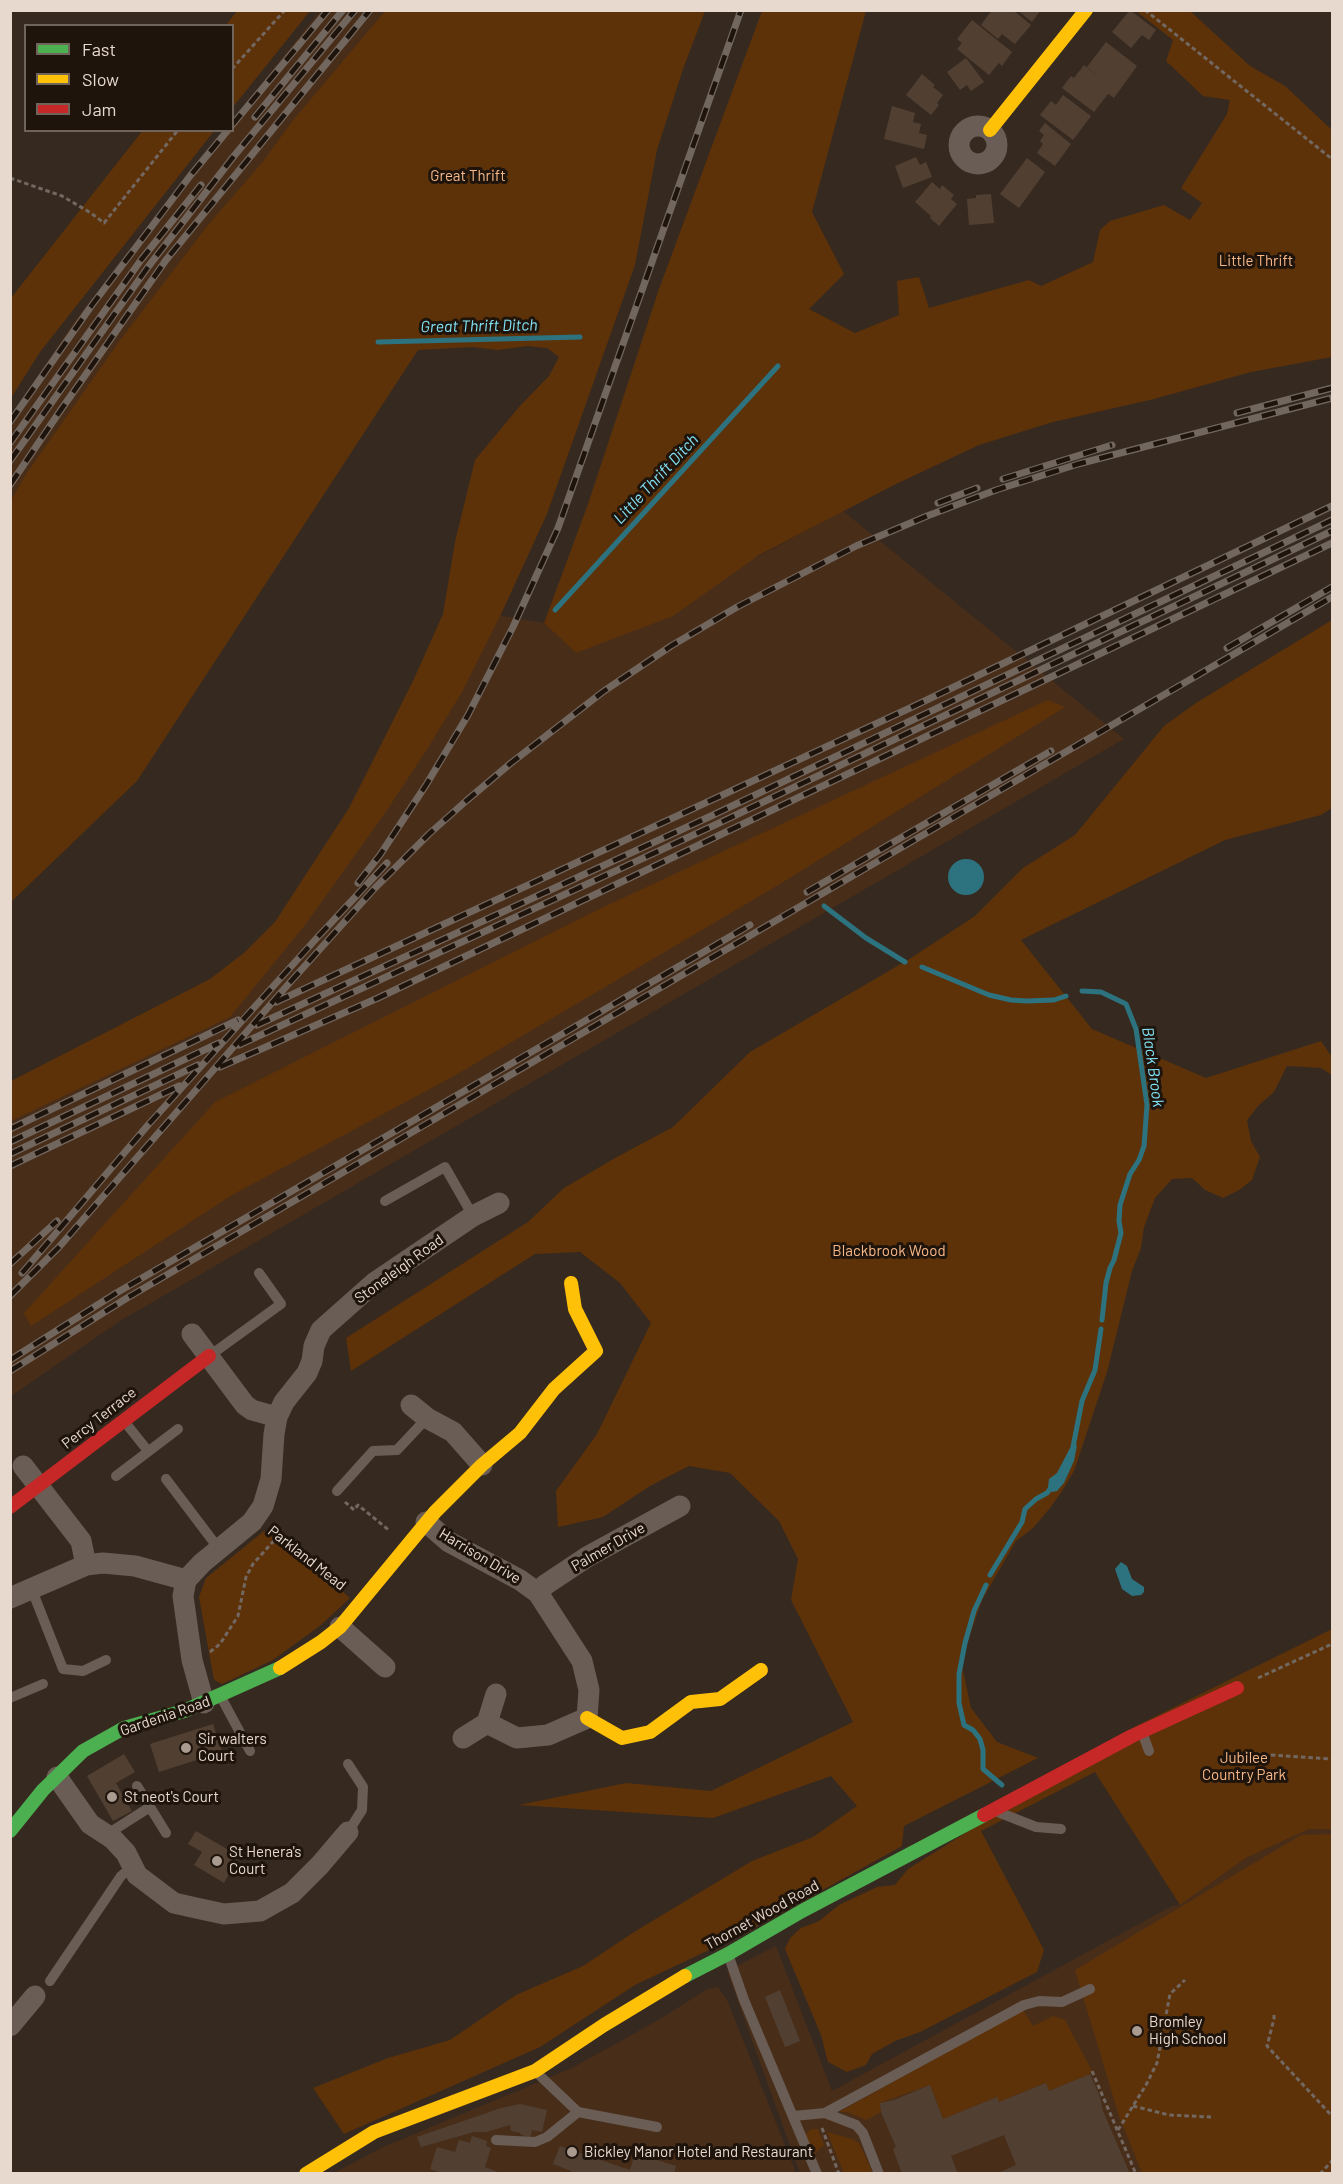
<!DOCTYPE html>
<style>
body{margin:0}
#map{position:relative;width:1343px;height:2184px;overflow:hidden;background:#362920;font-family:Barlow,sans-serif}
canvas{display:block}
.frame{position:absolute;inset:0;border:12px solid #e8d9ce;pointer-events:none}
.legend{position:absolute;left:24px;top:24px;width:210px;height:108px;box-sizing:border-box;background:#1e140c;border:2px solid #6f635a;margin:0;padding:8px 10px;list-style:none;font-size:18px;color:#e8d9ce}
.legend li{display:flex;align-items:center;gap:12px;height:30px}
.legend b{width:30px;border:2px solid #6f635a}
</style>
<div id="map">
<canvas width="1343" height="2184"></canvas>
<div class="frame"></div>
<ul class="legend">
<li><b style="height:8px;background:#4caf50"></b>Fast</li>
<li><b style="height:8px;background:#ffc107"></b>Slow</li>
<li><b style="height:8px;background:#c62828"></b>Jam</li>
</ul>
</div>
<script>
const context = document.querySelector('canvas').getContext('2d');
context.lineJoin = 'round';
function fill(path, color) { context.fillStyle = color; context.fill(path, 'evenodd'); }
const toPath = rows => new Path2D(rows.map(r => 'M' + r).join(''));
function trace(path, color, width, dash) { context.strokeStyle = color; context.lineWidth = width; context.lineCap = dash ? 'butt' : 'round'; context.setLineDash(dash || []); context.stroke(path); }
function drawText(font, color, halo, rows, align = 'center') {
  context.font = font + ' Barlow,sans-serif'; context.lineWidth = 6; context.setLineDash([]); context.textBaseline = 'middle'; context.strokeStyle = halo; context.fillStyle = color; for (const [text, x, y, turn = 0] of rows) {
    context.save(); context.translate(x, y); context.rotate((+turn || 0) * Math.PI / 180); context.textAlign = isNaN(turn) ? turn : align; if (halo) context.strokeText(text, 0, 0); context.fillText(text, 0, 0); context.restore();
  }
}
const built = toPath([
 [320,11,385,11,293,120,264,160,207,226,120,340,26,474,11,500,11,416,74,322,223,131,232,130,233,119],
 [843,511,1124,739,120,1321,11,1396,11,1101,229,1000,491,614,544,623,576,653],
 [1309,1829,1332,1829,1332,2173,800,2173,727,1971,776,1946,832,2091,1172,1906,1180,1905,1246,1858],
 [718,1987,727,2000,796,2173,332,2174,381,2148,572,2068,662,2018,707,1989]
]);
const green = toPath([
 [237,11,310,11,233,107,232,26,226,25],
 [385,11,705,11,683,69,657,150,635,265,547,514,503,610,462,692,426,751,387,810,305,925,230,1017,11,1121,11,1081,210,979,245,952,275,922,349,808,413,681,443,614,455,542,475,460,519,407,549,376,559,357,547,348,527,346,498,350,473,347,418,350,137,781,11,902,11,500,26,474,120,340,207,226,264,160,293,120],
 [762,11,866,11,812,212,844,274,809,309,855,333,899,315,897,281,919,277,929,308,1029,280,1041,286,1093,262,1100,230,1110,221,1164,205,1190,220,1202,203,1181,188,1227,114,1230,100,1203,96,1166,61,1173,40,1136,11,1190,11,1250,66,1285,86,1332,130,1332,357,1251,372,1154,399,1053,422,979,445,894,485,759,555,673,616,576,653,544,623,588,504,659,289],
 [143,130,214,131,40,352,11,398,11,298],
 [1332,620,1332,808,1321,815,1225,840,1021,940,1092,1029,1206,1078,1321,1041,1332,1057,1332,1075,1321,1068,1287,1066,1274,1092,1259,1105,1247,1120,1251,1141,1260,1157,1252,1180,1239,1190,1223,1198,1205,1190,1192,1178,1172,1179,1155,1198,1144,1227,1141,1248,1132,1271,1107,1372,1074,1471,1062,1491,1050,1508,1033,1528,1016,1541,982,1600,961,1661,971,1708,997,1742,1038,1758,904,1826,902,1846,747,1932,635,1985,540,2047,344,2134,313,2088,388,2058,450,2040,516,1995,583,1966,634,1932,752,1861,813,1837,857,1806,831,1776,713,1818,519,1805,626,1783,711,1791,853,1722,791,1600,798,1559,779,1521,730,1473,689,1466,650,1486,603,1517,558,1527,556,1491,597,1434,651,1323,620,1283,580,1252,535,1254,351,1371,346,1338,528,1222,564,1188,615,1158,673,1127,750,1052,911,958,975,916,1023,868,1075,835,1164,726,1196,703],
 [1048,700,1065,707,780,884,454,1076,232,1195,31,1326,24,1313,215,1102,595,911],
 [264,1531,309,1563,350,1598,321,1625,273,1660,222,1684,214,1680,199,1597,206,1578],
 [1332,1629,1332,1829,1309,1829,1246,1858,1180,1905,1095,1772,981,1831,1044,1950,1037,1972,920,2032,895,2041,872,2054,866,2065,847,2072,828,2062,821,2035,785,1949,790,1938,801,1928,819,1921,839,1905,877,1887,895,1885,908,1869,1136,1726],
 [1332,1834,1332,2173,1142,2173,1119,2116,1075,1970,1301,1835],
 [1023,2010,1033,2026,1053,2016,1065,2020,1092,2071,1090,2074,1049,2091,1045,2083,999,2102,996,2097,943,2119,930,2085,880,2103,881,2112,866,2120,847,2112,839,2112],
 [811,2129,818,2129,824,2145,813,2155,805,2135],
 [827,2132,852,2139,859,2143,873,2173,844,2173]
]);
const water = toPath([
 '948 877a18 18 0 1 1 36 0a18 18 0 1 1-36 0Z',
 [1077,1445,1074,1461,1064,1483,1057,1491,1052,1492,1048,1487,1049,1479,1057,1473,1070,1448],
 [1121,1562,1127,1566,1132,1579,1144,1587,1144,1592,1141,1595,1132,1596,1122,1589,1115,1569]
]);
const stream = toPath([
 [378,342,580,337],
 [555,610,778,366],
 [824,906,866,938,905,962],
 [922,967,989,995,1011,1000,1026,1001,1054,1000,1066,996],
 [1082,991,1101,992,1126,1004,1136,1029,1147,1105,1144,1146,1139,1160,1130,1174,1120,1205,1119,1221,1121,1233,1114,1260,1110,1268,1106,1283,1102,1320],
 [1072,1452,1082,1401,1095,1370,1101,1329],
 [990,1575,1022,1522,1025,1509,1036,1499,1047,1493,1053,1485],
 [986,1585,974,1611,965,1643,959,1674,959,1703,964,1725,973,1730,980,1739,983,1750,983,1769,1002,1785]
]);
const building = toPath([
 [992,10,1013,10,1031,25,1015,44,1002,34,998,39,981,25],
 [1017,10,1041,10,1032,22],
 [1130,10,1156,30,1149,40,1142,35,1131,48,1112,32],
 [972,20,1012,52,1002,66,999,63,989,75,957,49,962,43,957,39],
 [1106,42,1137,66,1114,98,1108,94,1094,112,1062,88,1071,76,1074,78,1084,65,1103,80,1087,67],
 [966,58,984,82,971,91,967,85,960,90,947,72],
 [922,74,935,85,933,87,943,95,937,103,939,105,931,115,906,95],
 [1063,95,1091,116,1073,140,1040,115,1051,101,1056,105],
 [892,106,915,113,913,122,921,124,919,133,927,135,924,149,884,139],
 [1045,123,1071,144,1055,166,1037,153,1043,144,1040,141,1044,135,1039,131],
 [916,157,920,165,926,162,932,177,903,188,895,166],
 [1027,158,1045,172,1019,208,1000,194],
 [932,182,940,189,942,185,954,195,951,199,957,204,939,226,930,218,931,216,915,202],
 [991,194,994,223,969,225,967,199,976,198,976,195],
 [213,1724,222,1752,159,1772,150,1744],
 [124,1754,135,1772,116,1783,132,1811,113,1821,87,1776],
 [196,1831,239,1856,224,1883,194,1865,202,1852,188,1844],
 [780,1990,800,2041,785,2047,765,1997],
 [1090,2074,1100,2097,1103,2111,1130,2174,996,2174,1016,2165,1004,2135,951,2156,958,2174,902,2174,893,2149,896,2147,881,2112,880,2103,894,2100,930,2085,943,2119,997,2097,999,2102,1046,2083,1049,2091],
 [520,2104,547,2110,542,2132,532,2130,530,2138,520,2134,521,2133,511,2131,510,2125,486,2132,474,2132,421,2147,417,2137,501,2108],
 [472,2136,487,2141,486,2146,491,2148,485,2167,503,2174,445,2174,430,2169,437,2147,455,2152,459,2140,470,2143],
 [560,2146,630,2170,635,2153,676,2166,674,2174,570,2174,571,2171,553,2164]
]);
const path = toPath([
 [1145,10,1332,159],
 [232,69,285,10],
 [10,178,62,196,91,213,104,223,178,130],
 [345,1502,354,1510,358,1505,390,1531],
 [269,1528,344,1587],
 [210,1652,220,1644,238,1616,246,1577,253,1564,279,1535],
 [1258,1678,1332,1644],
 [1256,1754,1332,1759],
 [1274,2015,1274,2019,1267,2046,1332,2116],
 [1092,2071,1136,2174],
 [1133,2106,1169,2115,1211,2117],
 [822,2128,839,2174],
 [1118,2130,1146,2085,1157,2063,1170,1994,1185,1980],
 [1320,2174,1332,2161]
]);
const lane = toPath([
 [385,1201,445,1167,473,1216],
 [212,1354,281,1304,259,1273],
 [124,1421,148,1451],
 [116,1476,178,1429],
 [166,1479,219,1549],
 [337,1491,373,1451,397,1450,427,1418],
 [32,1590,63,1669,83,1671,106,1660],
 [10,1698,43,1684],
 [222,1699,250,1751],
 [1142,1732,1149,1751],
 [348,1764,363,1787,362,1810,348,1832],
 [137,1786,166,1833],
 [998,1812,1036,1827,1061,1829],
 [106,1835,150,1807],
 [729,1957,744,2000,817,2174],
 [50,1981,121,1876,133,1866],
 [537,2073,578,2112],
 [825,2113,1024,2005,1039,2001,1062,2002,1090,1989],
 [794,2116,825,2113,856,2125,863,2133,879,2174],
 [496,2140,535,2142,547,2137,578,2112,657,2127]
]);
const street = toPath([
 '959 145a19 19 0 1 1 38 0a19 19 0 1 1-38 0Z',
 [192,1334,245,1405,252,1410,277,1417],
 [411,1405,427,1418,453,1432,482,1465],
 [23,1466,81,1541,86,1565],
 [426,1522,449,1542,520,1580,538,1593,582,1661,589,1690,587,1718,548,1735,517,1738,487,1723,463,1738],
 [538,1593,545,1585,587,1557,680,1506],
 [10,1598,86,1565,103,1563,135,1566,186,1580],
 [340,1627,385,1667],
 [204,1703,192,1660,183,1596,186,1580,202,1563,252,1522,263,1506,271,1479,274,1434,277,1417,284,1402,307,1373,312,1361,314,1346,321,1330,374,1283,473,1216,499,1203],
 [487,1723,496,1694],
 [57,1777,90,1824,113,1839,126,1853,137,1875,174,1903,196,1908,224,1914,260,1911,292,1893,320,1865,348,1832],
 [10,2026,35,1996]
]);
const fast = toPath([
 [10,1831,43,1790,83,1751,124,1728,184,1711,280,1668],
 [685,1976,728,1954,802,1911,984,1815]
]);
const slow = toPath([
 [990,130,1086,10],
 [280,1668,321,1642,340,1627,435,1512,482,1465,520,1433,554,1389,596,1351,575,1309,571,1283],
 [587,1718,622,1738,650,1732,691,1702,720,1699,761,1670],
 [306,2174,374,2132,535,2071,604,2025,685,1976]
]);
const jam = toPath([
 [10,1507,209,1356],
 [984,1815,1132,1736,1237,1688]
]);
const rail = toPath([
 [255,117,343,10],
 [232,125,328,10],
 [1237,413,1332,388],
 [10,422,92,305,190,176,228,130],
 [10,443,141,260,201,185],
 [10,461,148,267,234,156,355,10],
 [1003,479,1112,445],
 [10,485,58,414,166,260,370,10],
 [938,503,977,488],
 [1227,648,1332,587],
 [358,883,380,855,426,785,468,715,513,627,558,528,741,10],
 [807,892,1051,751],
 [276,1002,910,708,1332,506],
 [257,1025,711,816,1332,520],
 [239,1045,717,824,1332,531],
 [220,1067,378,998,1332,543],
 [10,1129,238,1020],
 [10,1142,219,1043],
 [10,1154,198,1065],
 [10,1166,179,1086],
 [10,1264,57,1221],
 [22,1273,148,1125,315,940,387,863],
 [10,1296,59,1247,284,989,375,888,429,834,466,801,511,763,604,691,671,646,737,607,856,546,927,516,996,490,1078,464,1332,398],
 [10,1360,118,1292,750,925],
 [10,1371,127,1298,1332,597]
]);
const markers = [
 [186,1748,6,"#aa9b91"],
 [112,1797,6,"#aa9b91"],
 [217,1861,6,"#aa9b91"],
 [1137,2031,6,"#aa9b91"],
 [572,2152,6,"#aa9b91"]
];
const parkNames = [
 ["Great Thrift",468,176],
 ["Little Thrift",1256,261],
 ["Blackbrook Wood",889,1251],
 ["Jubilee",1244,1758],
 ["Country Park",1244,1775]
];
const streetNames = [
 ["Stoneleigh Road",399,1269,-36],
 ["Percy Terrace",99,1418,-38],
 ["Palmer Drive",608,1547,-30],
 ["Harrison Drive",480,1556,31],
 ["Parkland Mead",307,1558,38],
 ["Gardenia Road",165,1716,-19],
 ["Thornet Wood Road",762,1915,-29]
];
const poiNames = [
 ["Sir walters",198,1739],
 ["Court",198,1756],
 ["St neot's Court",124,1797],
 ["St Henera's",229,1852],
 ["Court",229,1869],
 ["Bromley",1149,2022],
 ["High School",1149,2039],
 ["Bickley Manor Hotel and Restaurant",584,2152]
];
const waterNames = [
 ["Great Thrift Ditch",479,326,-1],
 ["Little Thrift Ditch",656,479,-47],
 ["Black Brook",1153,1067,82]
];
fill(built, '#482d19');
fill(green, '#5d3209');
fill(water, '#2d737f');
trace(stream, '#2d737f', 5);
fill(building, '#514032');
trace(path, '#726861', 3, [4.5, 3]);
trace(lane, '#695d55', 10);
trace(street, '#695d55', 21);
trace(fast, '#4caf50', 14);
trace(slow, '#ffc107', 14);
trace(jam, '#c62828', 14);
trace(rail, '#72675f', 7);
trace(rail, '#1e140c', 4.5, [14]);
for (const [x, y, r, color] of markers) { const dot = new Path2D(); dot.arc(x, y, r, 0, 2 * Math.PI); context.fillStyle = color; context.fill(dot); trace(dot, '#1e140c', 2); }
drawText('15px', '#f7b889', '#1e140c', parkNames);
drawText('15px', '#e8d9ce', '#1e140c', streetNames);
drawText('15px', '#e8d9ce', '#1e140c', poiNames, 'left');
drawText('italic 16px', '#83e4f7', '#1e140c', waterNames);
</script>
